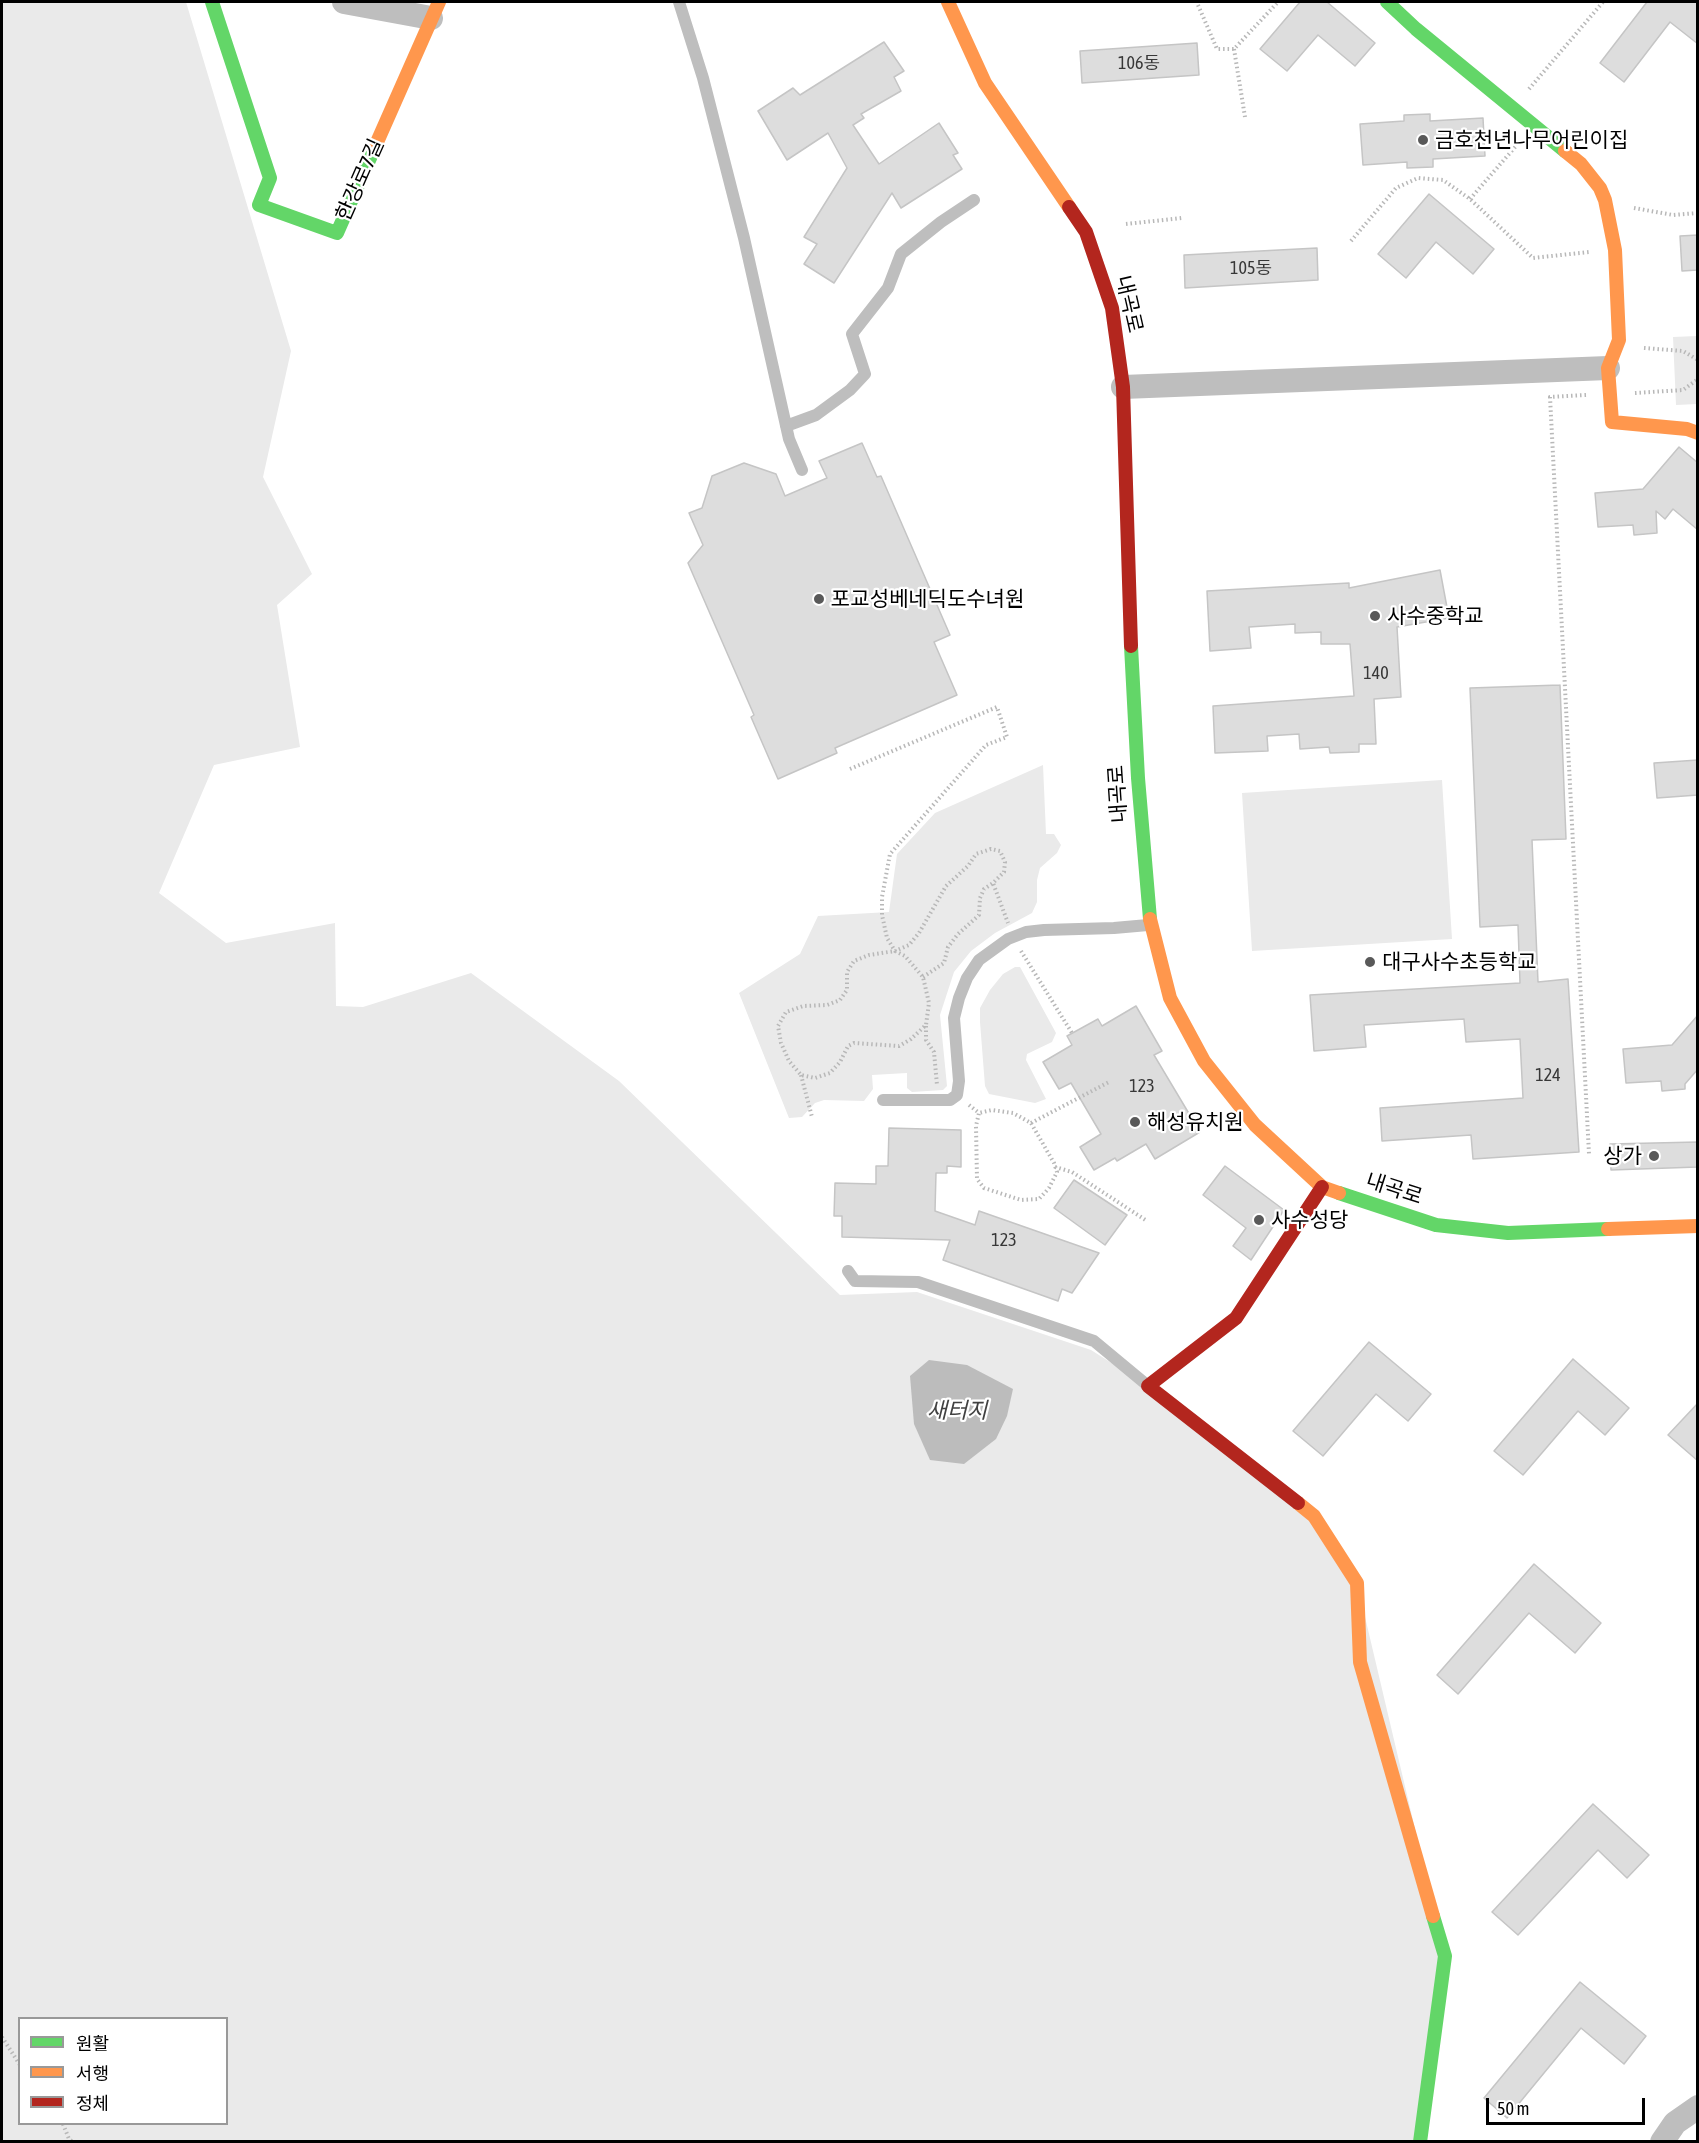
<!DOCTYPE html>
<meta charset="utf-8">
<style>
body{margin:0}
#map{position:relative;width:1699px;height:2143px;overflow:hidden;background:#fff;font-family:"Asap Condensed","Noto Sans KR",sans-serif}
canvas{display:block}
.frame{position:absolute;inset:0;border:3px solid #000;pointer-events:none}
.legend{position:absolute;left:18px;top:2017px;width:210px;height:108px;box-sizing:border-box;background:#fff;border:2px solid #999;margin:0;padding:8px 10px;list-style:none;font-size:18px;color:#000}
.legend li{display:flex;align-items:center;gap:12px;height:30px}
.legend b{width:30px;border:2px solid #999}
.scale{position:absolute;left:1486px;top:2098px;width:159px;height:27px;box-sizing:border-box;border:3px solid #000;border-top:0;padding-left:8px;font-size:18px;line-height:21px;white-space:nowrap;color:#000;-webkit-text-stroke:4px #fff;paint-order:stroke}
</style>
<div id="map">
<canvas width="1699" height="2143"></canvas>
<div class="frame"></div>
<ul class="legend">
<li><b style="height:8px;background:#63d668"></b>원활</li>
<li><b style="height:8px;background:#ff974d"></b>서행</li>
<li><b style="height:8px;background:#b3261e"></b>정체</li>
</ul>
<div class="scale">50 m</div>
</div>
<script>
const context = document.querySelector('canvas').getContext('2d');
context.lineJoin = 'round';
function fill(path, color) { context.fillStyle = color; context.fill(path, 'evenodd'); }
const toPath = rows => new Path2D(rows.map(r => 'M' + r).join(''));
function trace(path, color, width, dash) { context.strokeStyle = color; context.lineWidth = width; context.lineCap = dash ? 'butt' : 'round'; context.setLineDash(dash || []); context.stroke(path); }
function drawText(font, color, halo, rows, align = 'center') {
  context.font = font + ' "Asap Condensed","Noto Sans KR",sans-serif'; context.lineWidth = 4.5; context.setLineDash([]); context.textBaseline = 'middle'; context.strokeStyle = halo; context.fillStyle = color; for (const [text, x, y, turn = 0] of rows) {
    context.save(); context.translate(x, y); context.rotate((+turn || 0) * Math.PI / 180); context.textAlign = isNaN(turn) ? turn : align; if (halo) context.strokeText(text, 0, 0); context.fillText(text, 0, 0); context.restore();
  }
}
const green = toPath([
 [2,2,186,2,291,351,263,477,312,574,277,605,300,747,214,765,159,893,226,943,335,923,336,1006,363,1007,471,973,619,1081,840,1295,917,1292,1091,1350,1148,1386,1314,1516,1357,1583,1445,1956,1420,2141,2,2142],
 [20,2018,226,2018,226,2124,20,2124],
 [1697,336,1697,404,1676,405,1673,337],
 [1043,765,1046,834,1054,834,1061,845,1057,853,1040,868,1037,880,1037,902,1032,913,995,933,971,951,954,972,940,1015,947,1086,943,1090,912,1092,907,1088,907,1073,872,1075,873,1089,864,1101,824,1100,815,1103,802,1117,789,1118,739,993,800,954,818,916,889,912,897,854,935,813],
 [1442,780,1452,939,1252,951,1242,793],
 [1015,967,1020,967,1056,1033,1052,1042,1027,1054,1026,1060,1046,1099,1035,1103,989,1094,985,1086,980,1022,980,1008,990,990,1003,974]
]);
const water = toPath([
 [929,1360,967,1365,1013,1389,1007,1416,996,1439,964,1464,930,1460,914,1424,910,1376]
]);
const building = toPath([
 [1300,2,1327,2,1375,43,1355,66,1318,35,1287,71,1260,49,1300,2],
 [1647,2,1698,2,1698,44,1670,22,1624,82,1600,63,1647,2],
 [884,42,904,71,894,77,901,91,861,114,864,118,853,125,879,164,939,123,958,153,953,155,962,169,901,208,892,193,834,283,804,264,817,244,804,237,847,168,828,133,787,160,758,111,793,88,800,95,884,42],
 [1197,43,1199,75,1082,83,1080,51,1197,43],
 [1430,114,1430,121,1483,118,1485,156,1433,159,1433,167,1407,168,1407,162,1363,165,1360,124,1404,121,1404,115,1430,114],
 [1429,194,1494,249,1473,274,1436,242,1406,278,1378,254,1429,194],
 [1698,235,1698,270,1682,271,1680,236,1698,235],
 [1317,248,1318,280,1185,288,1184,255,1317,248],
 [862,443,877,477,881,476,950,635,934,642,957,695,835,748,837,753,778,779,751,717,754,715,688,563,703,545,689,513,702,508,712,476,744,463,776,474,785,496,827,478,819,461,862,443],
 [1679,447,1698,463,1698,530,1673,509,1665,519,1656,511,1657,533,1634,535,1633,525,1598,527,1595,493,1643,489,1679,447],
 [1440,570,1449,618,1397,627,1401,697,1374,699,1376,744,1359,744,1359,752,1330,753,1329,747,1300,749,1299,734,1267,736,1268,751,1215,753,1213,706,1354,696,1350,644,1321,644,1321,632,1295,633,1295,624,1249,627,1251,648,1210,651,1207,591,1349,583,1349,588,1440,570],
 [1560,685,1566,839,1532,840,1538,982,1568,979,1579,1152,1473,1159,1471,1135,1382,1141,1380,1108,1523,1098,1520,1039,1466,1042,1464,1019,1364,1025,1366,1047,1314,1051,1310,995,1520,983,1518,925,1480,927,1470,688,1560,685],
 [1698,760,1698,795,1657,798,1654,763,1698,760],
 [1136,1006,1162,1051,1154,1055,1200,1132,1155,1159,1146,1144,1117,1161,1115,1158,1094,1170,1080,1147,1101,1134,1071,1083,1059,1089,1043,1062,1072,1045,1067,1036,1098,1019,1102,1026,1136,1006],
 [1698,1015,1698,1069,1685,1084,1685,1089,1662,1091,1661,1081,1626,1083,1623,1049,1672,1045,1698,1015],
 [889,1128,961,1130,961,1167,947,1166,947,1173,936,1173,935,1211,975,1225,979,1211,1099,1253,1072,1293,1062,1289,1058,1301,943,1260,950,1240,842,1237,842,1216,834,1216,835,1183,876,1184,876,1166,888,1166,889,1128],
 [1698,1142,1698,1167,1611,1170,1610,1144,1698,1142],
 [1225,1166,1284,1210,1251,1260,1233,1246,1246,1228,1203,1195,1225,1166],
 [1074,1180,1127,1215,1105,1245,1054,1208,1074,1180],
 [1369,1342,1431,1394,1408,1421,1376,1394,1323,1456,1293,1431,1369,1342],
 [1573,1359,1629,1408,1605,1435,1578,1411,1523,1475,1494,1451,1573,1359],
 [1698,1403,1698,1461,1668,1435,1698,1403],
 [1534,1564,1601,1623,1575,1653,1529,1613,1458,1694,1437,1675,1534,1564],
 [1593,1804,1649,1855,1627,1878,1598,1850,1518,1935,1492,1912,1593,1804],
 [1580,1982,1646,2036,1624,2064,1581,2028,1507,2118,1484,2098,1580,1982]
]);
const path = toPath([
 [1198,5,1217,49,1234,49,1278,2],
 [1234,49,1245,117],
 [1529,89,1603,2],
 [1470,199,1516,146],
 [1634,208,1673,215,1698,213],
 [1126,224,1182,218],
 [1351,241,1396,188,1418,178,1443,180,1470,199,1533,258,1589,252],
 [1644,348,1683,351,1698,360],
 [1635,393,1683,390,1698,379],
 [1586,395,1550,397,1589,1154],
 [850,769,997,707,1007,737,986,745,890,854,882,897,882,915,887,938,895,951,909,945,919,933,946,886,968,866,976,854,991,849,1000,851,1005,862,1004,872,993,883,1008,923],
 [895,951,905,956,923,977,929,1003,926,1025,911,1039,899,1046,854,1043,848,1046,840,1062,830,1073,815,1078,801,1075,789,1061,781,1043,778,1026,786,1012,803,1006,827,1005,840,1000,847,990,847,972,854,961,869,955,895,951],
 [1021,951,1072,1033],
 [923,977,944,963,948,947,958,934,979,915,980,898,984,889,993,883],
 [926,1026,926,1040,934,1052,937,1085],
 [801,1075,812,1117],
 [969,1105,979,1113,976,1126,977,1179,984,1188,1021,1200,1039,1199,1049,1188,1057,1172,1054,1163,1031,1123,1013,1113,992,1110,979,1113],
 [1031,1123,1109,1082],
 [1055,1167,1072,1172,1147,1221],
 [2,2037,20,2065],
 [63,2124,69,2139,73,2142]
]);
const lane = toPath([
 [679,2,703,78,744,238,789,439,802,470],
 [786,426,816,415,850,390,865,374,852,334,888,288,901,254,941,222,974,200],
 [883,1100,950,1100,957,1095,959,1081,954,1018,959,998,967,978,979,960,1008,939,1026,932,1044,930,1114,928,1148,925],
 [848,1271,855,1281,918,1282,1094,1341,1147,1385]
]);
const street = toPath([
 [344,2,431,18],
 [1123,387,1608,368],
 [1662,2142,1675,2123,1698,2107]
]);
const fast = toPath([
 [212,2,270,178,259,205,337,233,374,149],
 [1387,2,1416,29,1565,151],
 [1131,646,1138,778,1150,919],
 [1339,1193,1436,1225,1508,1233,1608,1229],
 [1420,2142,1445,1956,1433,1916]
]);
const slow = toPath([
 [948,2,985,83,1069,207],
 [374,149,439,2],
 [1565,151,1581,164,1600,188,1605,200,1615,250,1619,340,1608,368,1612,422,1687,429,1698,433],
 [1150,919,1170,998,1204,1061,1255,1125,1322,1187,1339,1193],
 [1608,1229,1698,1226],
 [1298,1503,1314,1516,1357,1583,1360,1662,1433,1916]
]);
const jam = toPath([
 [1069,207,1086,232,1112,308,1123,387,1131,646],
 [1298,1503,1148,1386,1236,1318,1322,1187]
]);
const markers = [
 [1423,140,6,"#595959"],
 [819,599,6,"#595959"],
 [1375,616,6,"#595959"],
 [1370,962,6,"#595959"],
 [1135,1122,6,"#595959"],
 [1654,1156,6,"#595959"],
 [1259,1220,6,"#595959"]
];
const numberNames = [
 ["106동",1139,63],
 ["105동",1251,268],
 ["140",1376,673],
 ["124",1548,1075],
 ["123",1142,1086],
 ["123",1004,1240]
];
const poiNames = [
 ["금호천년나무어린이집",1435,140],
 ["포교성베네딕도수녀원",831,599],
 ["사수중학교",1387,616],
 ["대구사수초등학교",1382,962],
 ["해성유치원",1147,1122],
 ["상가",1642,1156,"right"],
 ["사수성당",1271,1220]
];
const streetNames = [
 ["한강로7길",360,180,-66],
 ["내곡로",1129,304,77],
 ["내곡로",1118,794,-94],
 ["내곡로",1394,1189,18]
];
const waterNames = [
 ["새터지",957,1411]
];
fill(green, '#eaeaea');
fill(water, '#bcbcbc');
fill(building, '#ddd');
trace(building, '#c5c5c5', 1.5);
trace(path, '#b8b8b8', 4, [1.5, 3]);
trace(lane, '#bebebe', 12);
trace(street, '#bebebe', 24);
trace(fast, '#63d668', 14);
trace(slow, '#ff974d', 14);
trace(jam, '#b3261e', 14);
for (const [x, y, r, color] of markers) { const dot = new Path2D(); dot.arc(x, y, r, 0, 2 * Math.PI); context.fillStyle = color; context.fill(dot); trace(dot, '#fff', 2); }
drawText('18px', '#373737', null, numberNames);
drawText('21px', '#000', '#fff', poiNames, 'left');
drawText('21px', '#000', '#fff', streetNames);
drawText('italic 22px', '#414141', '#fff', waterNames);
</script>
